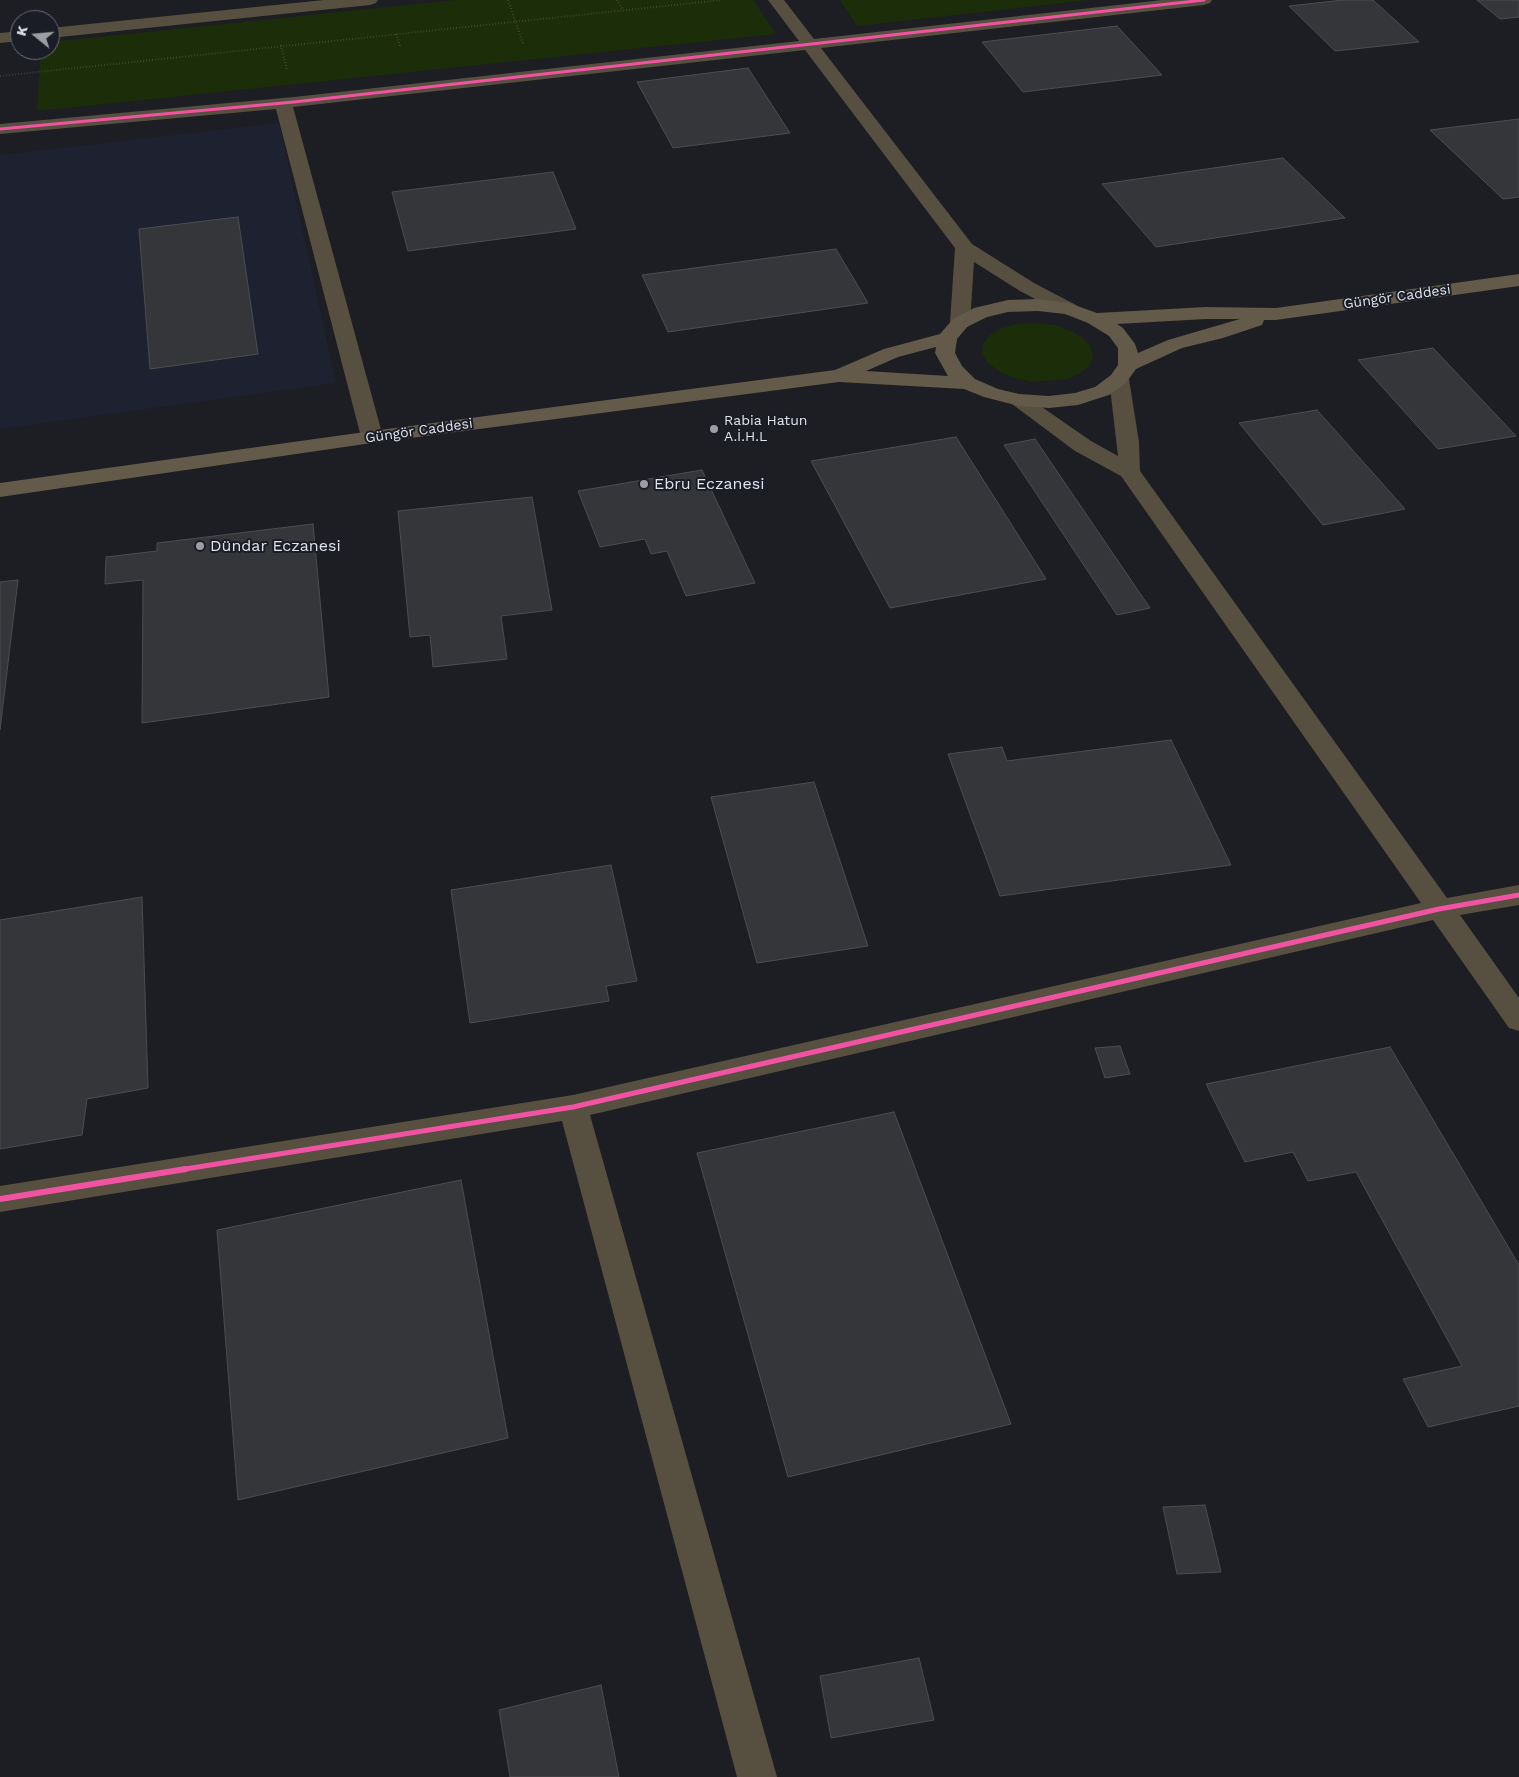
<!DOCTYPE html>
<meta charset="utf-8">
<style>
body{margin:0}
#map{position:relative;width:1519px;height:1777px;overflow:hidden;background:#1d1e23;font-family:"Work Sans",sans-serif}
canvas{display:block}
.north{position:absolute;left:10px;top:10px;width:50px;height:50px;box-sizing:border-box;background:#1a1c26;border:1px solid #6a6c74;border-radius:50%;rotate:287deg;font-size:14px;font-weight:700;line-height:20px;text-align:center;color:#e1e3ea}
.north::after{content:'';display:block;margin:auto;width:18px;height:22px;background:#9c9ea4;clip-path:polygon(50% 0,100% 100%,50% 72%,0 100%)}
</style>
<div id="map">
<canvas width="1519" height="1777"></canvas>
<div class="north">K</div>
</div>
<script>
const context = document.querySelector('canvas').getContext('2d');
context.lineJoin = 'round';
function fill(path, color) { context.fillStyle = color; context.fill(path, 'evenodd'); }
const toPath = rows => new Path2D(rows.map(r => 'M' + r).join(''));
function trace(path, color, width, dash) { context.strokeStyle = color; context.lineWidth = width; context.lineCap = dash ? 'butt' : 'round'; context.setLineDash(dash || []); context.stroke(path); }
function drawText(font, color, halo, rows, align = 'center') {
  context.font = font + ' "Work Sans",sans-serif'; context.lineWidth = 4; context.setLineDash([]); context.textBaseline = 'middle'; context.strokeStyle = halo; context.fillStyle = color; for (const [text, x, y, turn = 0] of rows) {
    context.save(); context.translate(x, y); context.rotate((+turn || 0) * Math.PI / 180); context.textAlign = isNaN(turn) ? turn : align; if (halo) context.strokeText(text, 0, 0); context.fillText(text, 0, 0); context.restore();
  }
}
const built = toPath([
 [279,123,336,383,0,429,0,155]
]);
const green = toPath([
 [455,0,753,0,776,34,37,111,41,50,50,50,50,42],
 [840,0,1089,0,857,26],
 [1036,323,1055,325,1071,331,1083,338,1091,347,1093,357,1089,366,1080,373,1067,379,1032,382,1015,378,1000,372,988,363,982,354,983,344,990,335,1002,328,1018,324]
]);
const building = toPath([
 [1343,0,1373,0,1419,42,1335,51,1289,6,1343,0],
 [1477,0,1519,0,1519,17,1500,19,1477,0],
 [1117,26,1162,75,1023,92,982,42,1117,26],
 [748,68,790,133,673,148,637,82,748,68],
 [1519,119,1519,197,1503,199,1430,130,1519,119],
 [1283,158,1345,218,1156,247,1102,184,1283,158],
 [553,172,576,229,408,251,392,192,553,172],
 [238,217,258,354,150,369,139,229,238,217],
 [836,249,868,303,668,332,642,275,836,249],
 [1433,348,1516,436,1438,449,1358,360,1433,348],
 [1317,410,1405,509,1323,525,1239,423,1317,410],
 [956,437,1046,579,890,608,811,461,956,437],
 [1035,439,1150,608,1117,615,1004,445,1035,439],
 [702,470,755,583,686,596,667,551,651,554,645,539,600,547,578,491,702,470],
 [532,497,552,610,501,616,507,659,433,667,430,635,410,637,398,511,532,497],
 [313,524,329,697,142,723,143,580,105,584,106,557,157,551,157,543,313,524],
 [18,580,0,730,0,582,18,580],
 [1171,740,1231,865,1000,896,948,754,1002,747,1007,761,1171,740],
 [814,782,868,946,757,963,711,797,814,782],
 [611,865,637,981,606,986,609,1001,470,1023,451,890,611,865],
 [142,897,148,1088,87,1099,82,1135,0,1149,0,920,142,897],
 [1120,1046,1130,1074,1105,1078,1095,1048,1120,1046],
 [1390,1047,1519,1265,1519,1406,1428,1427,1403,1379,1462,1366,1356,1172,1308,1181,1293,1152,1245,1162,1206,1084,1390,1047],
 [894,1112,1011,1424,788,1477,697,1153,894,1112],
 [461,1180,508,1438,238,1500,217,1230,461,1180],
 [1205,1505,1221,1572,1177,1574,1163,1507,1205,1505],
 [919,1658,934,1720,831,1738,820,1676,919,1658],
 [601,1685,619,1777,510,1777,499,1710,601,1685]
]);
const path = toPath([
 [508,0,523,44],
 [617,0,623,10],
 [396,34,400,46],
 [281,45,287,70],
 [0,76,722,0]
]);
const minor = toPath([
 [324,0,378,0,376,3,370,5,50,38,50,28,324,0],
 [768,0,784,0,814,39,1162,0,1212,0,1210,3,1204,5,821,48,972,244,1034,283,1076,305,1079,309,1076,313,1069,315,1062,313,1020,291,974,262,970,323,967,327,960,329,953,327,950,323,955,248,805,50,293,107,383,437,380,442,372,443,364,442,361,437,276,109,0,134,0,124,294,97,799,41,768,0],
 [20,31,20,41,0,43,0,33,20,31],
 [1119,373,1126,375,1129,379,1139,442,1140,471,1447,898,1519,885,1519,905,1460,915,1519,998,1519,1031,1509,1028,1433,920,590,1115,777,1777,737,1777,562,1121,0,1212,0,1186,573,1095,1421,903,1121,476,1075,451,1012,404,1009,400,1012,396,1019,394,1026,396,1091,441,1118,456,1109,379,1112,375,1119,373]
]);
const major = toPath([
 [1519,274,1519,286,1276,320,1264,320,1262,325,1223,338,1182,348,1136,369,1126,383,1109,395,1078,405,1049,408,1019,406,984,397,964,389,839,382,372,443,0,497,0,483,372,431,835,370,884,349,940,334,953,319,974,308,1008,300,1038,299,1069,303,1097,313,1206,307,1276,308,1519,274],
 [1038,311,1065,314,1088,323,1109,336,1118,348,1118,365,1111,375,1095,387,1075,393,1049,396,1019,394,998,389,975,379,962,366,955,353,957,339,967,327,987,317,1008,312,1038,311],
 [1206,319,1240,319,1168,340,1138,353,1135,344,1123,328,1117,324,1206,319],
 [936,347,935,353,948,376,866,371,898,357,936,347]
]);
const cyclewayFar2 = toPath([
 [0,129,294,102,1204,0]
]);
const cyclewayFar1 = toPath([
 [179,1170,573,1107,1439,909,1519,895]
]);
const cycleway = toPath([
 [0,1199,186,1169]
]);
const markers = [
 [714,429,5,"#9c9ea4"],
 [644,484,5,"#9c9ea4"],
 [200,546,5,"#9c9ea4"]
];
const farStreetnames = [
 ["Güngör Caddesi",1397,297,-8],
 ["Güngör Caddesi",419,431,-8]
];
const farPoinames = [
 ["Rabia Hatun",724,421],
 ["A.İ.H.L",724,437]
];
const poiNames = [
 ["Ebru Eczanesi",654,484],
 ["Dündar Eczanesi",210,546]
];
fill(built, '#1e212f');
fill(green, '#1c2d09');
fill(building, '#35363a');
trace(building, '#4c4d51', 1);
trace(path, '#625d54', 2, [0.5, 2.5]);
fill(minor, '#574f3f');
fill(major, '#635a49');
trace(cyclewayFar2, '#f153a3', 3);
trace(cyclewayFar1, '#f153a3', 5);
trace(cycleway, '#f153a3', 6);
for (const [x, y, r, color] of markers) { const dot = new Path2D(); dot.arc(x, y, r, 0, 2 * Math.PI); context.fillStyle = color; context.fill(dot); trace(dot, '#1a1c26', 2); }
drawText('14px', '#e1e3ea', '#1a1c26', farStreetnames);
drawText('14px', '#e1e3ea', '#1a1c26', farPoinames, 'left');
drawText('16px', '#e1e3ea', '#1a1c26', poiNames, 'left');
</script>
